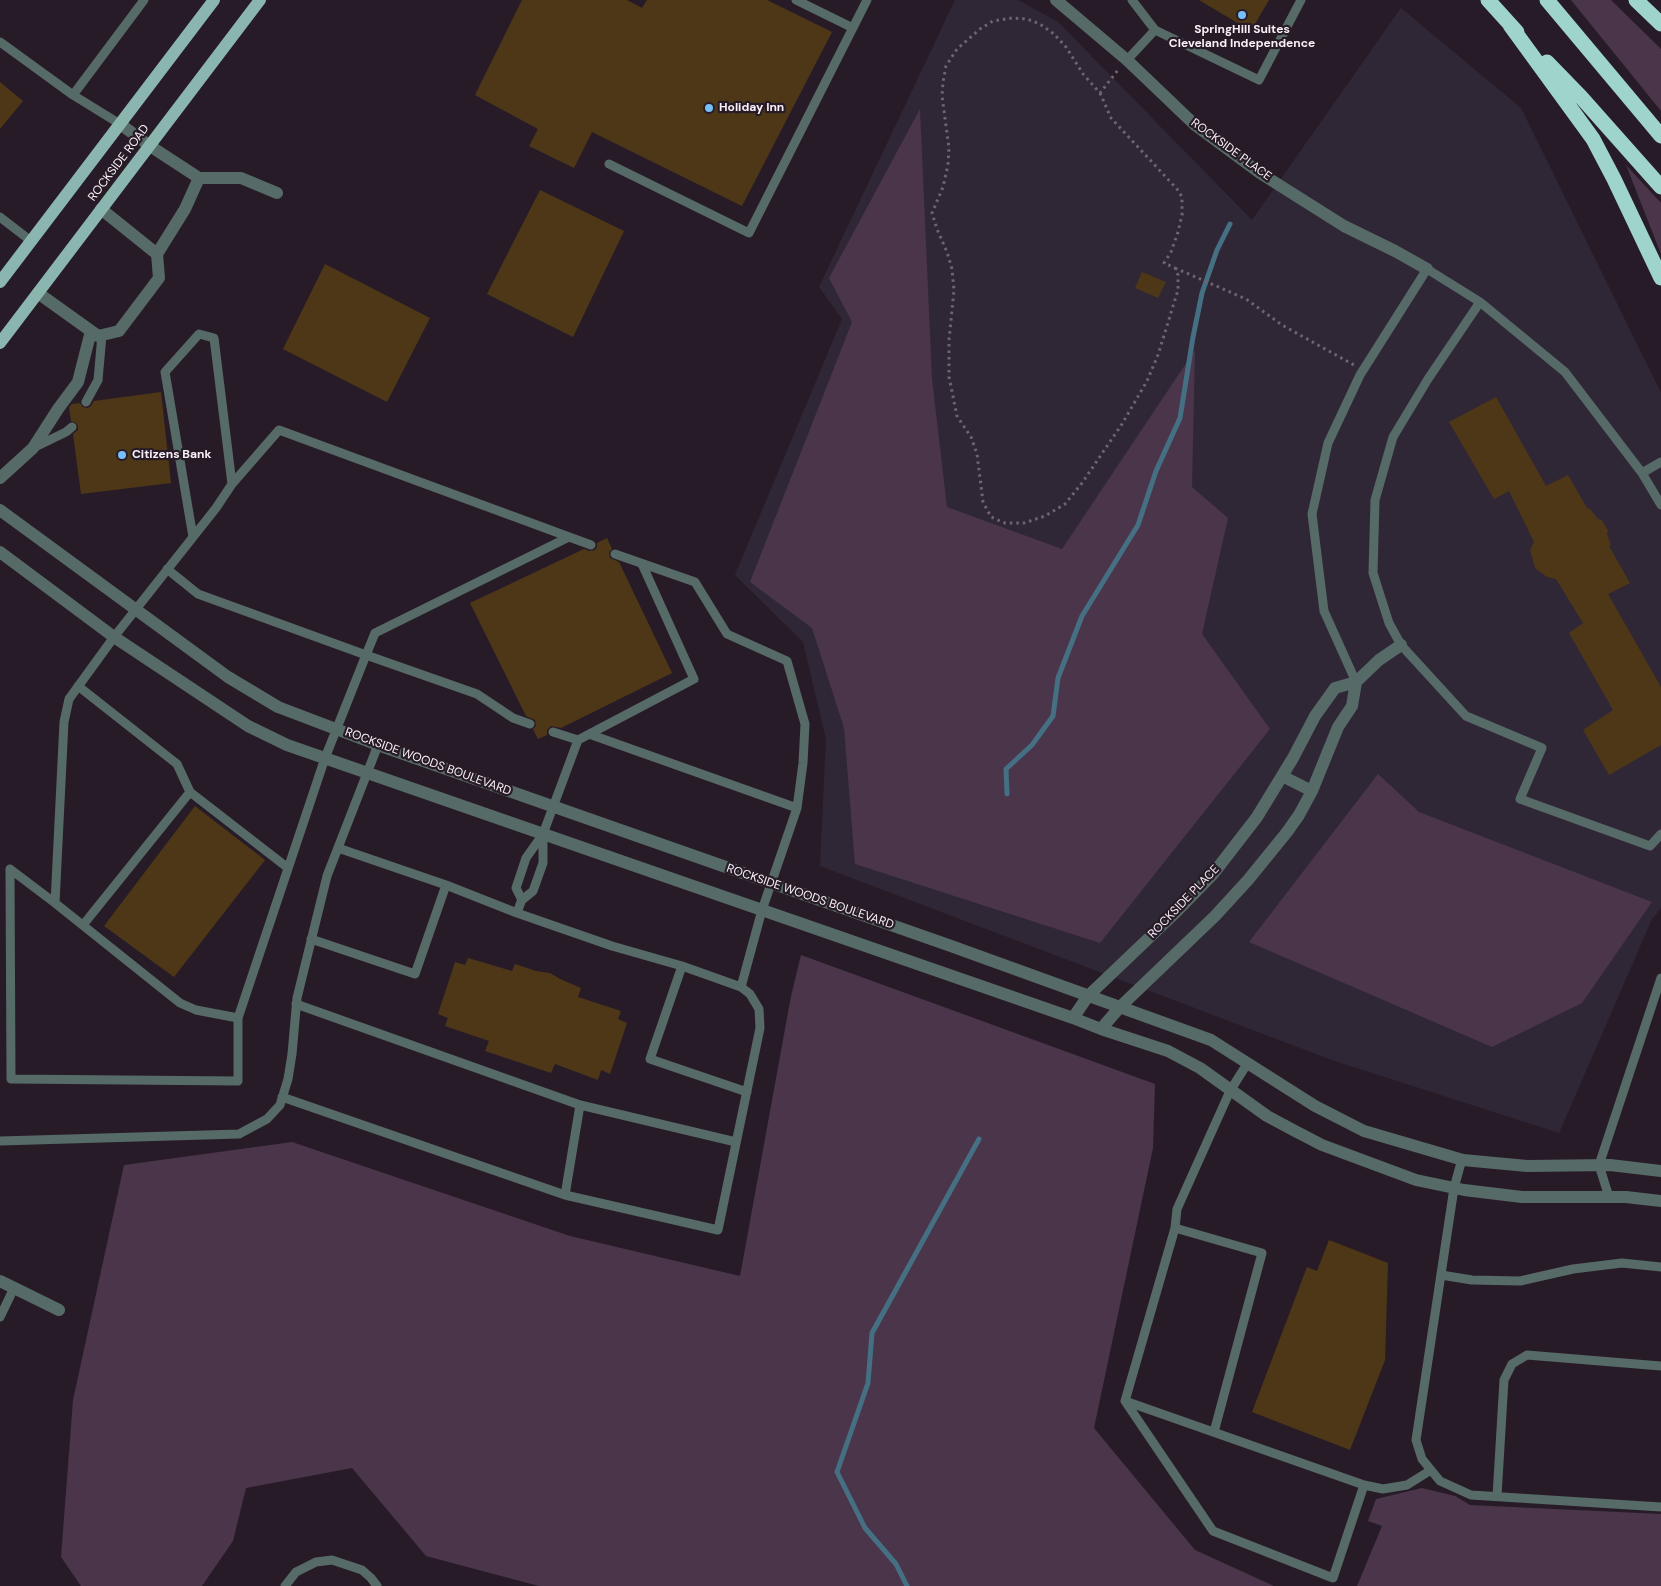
<!DOCTYPE html>
<style>
body{margin:0}
canvas{display:block;background:#271b27}
</style>
<canvas width="1661" height="1586"></canvas>
<script>
const context = document.querySelector('canvas').getContext('2d');
context.lineJoin = 'round';
function fill(path, color) { context.fillStyle = color; context.fill(path, 'evenodd'); }
const toPath = rows => new Path2D(rows.map(r => 'M' + r).join(''));
function trace(path, color, width, dash) { context.strokeStyle = color; context.lineWidth = width; context.lineCap = dash ? 'butt' : 'round'; context.setLineDash(dash || []); context.stroke(path); }
function drawText(font, color, halo, rows, align = 'center') {
  context.font = font + ' "DM Sans",sans-serif'; context.lineWidth = 4.5; context.setLineDash([]); context.textBaseline = 'middle'; context.strokeStyle = halo; context.fillStyle = color; for (const [text, x, y, turn = 0] of rows) {
    context.save(); context.translate(x, y); context.rotate((+turn || 0) * Math.PI / 180); context.textAlign = isNaN(turn) ? turn : align; if (halo) context.strokeText(text, 0, 0); context.fillText(text, 0, 0); context.restore();
  }
}
const education = toPath([
 [955,0,1018,0,1058,22,1252,220,1401,8,1521,108,1661,393,1661,908,1652,919,1559,1133,1332,1060,820,866,826,739,803,642,735,575,842,319,819,287]
]);
const green = toPath([
 [1571,0,1611,0,1661,49,1661,111],
 [920,109,932,379,947,507,1062,549,1195,350,1192,487,1228,518,1202,634,1270,729,1100,943,855,864,844,728,812,628,750,582,852,322,829,278],
 [1626,165,1661,203,1661,254],
 [1378,774,1419,812,1652,902,1582,1003,1492,1047,1249,942],
 [801,955,1155,1084,1153,1148,1094,1428,1195,1550,1274,1586,539,1586,426,1556,352,1468,246,1488,233,1541,202,1586,81,1586,61,1557,73,1400,124,1165,292,1142,570,1236,740,1276,791,996],
 [1422,1488,1455,1496,1470,1505,1661,1514,1661,1586,1357,1586,1382,1526,1368,1521,1376,1499]
]);
const stream = toPath([
 [1007,794,1006,769,1032,745,1053,716,1058,678,1082,616,1138,525,1156,471,1180,418,1193,337,1202,293,1217,250,1230,224],
 [907,1586,896,1564,865,1528,837,1472,868,1383,872,1333,979,1139]
]);
const building = toPath([
 [522,0,627,0,642,8,647,0,767,0,832,32,742,206,592,132,574,168,529,146,538,129,475,95],
 [1199,0,1269,0,1251,31],
 [0,82,23,101,0,129],
 [540,190,624,231,573,337,487,294],
 [325,264,430,318,387,402,283,349],
 [1142,272,1166,282,1158,298,1135,288],
 [161,392,171,483,81,494,73,434,78,430,78,426,76,423,71,421,69,407,72,404,80,403,83,407,87,408,90,407,94,401],
 [1496,397,1546,486,1568,475,1587,508,1590,509,1598,519,1602,520,1608,531,1607,534,1611,545,1609,546,1630,583,1608,594,1661,687,1661,745,1609,775,1583,730,1613,710,1569,633,1583,623,1556,579,1547,577,1535,568,1530,550,1534,542,1509,491,1494,499,1449,422],
 [607,538,612,549,609,552,610,558,619,562,672,673,561,728,551,726,547,730,547,735,538,739,533,729,536,726,535,720,526,716,470,603,584,549,589,551,595,550,597,547,597,543],
 [195,806,265,860,174,977,104,926],
 [468,958,512,971,515,964,536,971,550,973,560,979,581,988,578,997,621,1011,618,1019,627,1023,610,1074,601,1070,598,1080,555,1064,551,1073,485,1051,489,1041,445,1026,448,1018,438,1014,455,962,465,965],
 [1329,1240,1388,1263,1385,1360,1350,1450,1252,1412,1307,1267,1317,1271]
]);
const path = toPath([
 [1100,93,1111,118,1177,189,1182,197,1182,215,1178,232,1171,252,1164,263,1175,268,1178,275,1178,290,1158,355,1147,381,1122,424,1082,483,1065,504,1045,516,1024,523,1005,523,991,517,983,502,977,454,971,437,957,416,949,377,949,340,954,290,952,269,947,252,937,229,932,213,943,187,948,165,949,148,942,96,943,82,946,66,957,49,980,29,993,21,1012,18,1027,19,1040,24,1054,34,1066,47,1083,74,1100,93,1118,70],
 [1175,268,1246,299,1282,325,1354,365]
]);
const service = toPath([
 [796,0,853,28],
 [1155,30,1259,80,1301,0],
 [0,42,73,95,120,124],
 [1127,60,1155,30,1132,0],
 [73,95,144,0],
 [609,164,749,233,867,0],
 [0,217,31,241],
 [1480,302,1428,379,1393,437,1375,500,1373,573,1389,623,1401,645,1466,716,1542,748,1520,799,1650,846,1661,834],
 [86,402,98,380,102,335],
 [33,448,66,432,72,427],
 [1642,473,1661,462],
 [193,537,165,372,199,334,214,338,232,484],
 [615,554,695,582,727,634,787,661,805,724,803,763,797,808],
 [167,569,198,594,366,655,375,633,569,537],
 [1356,682,1324,611,1312,514,1328,443,1360,375,1427,269,1480,302,1565,372,1642,473,1661,505],
 [78,686,177,764,190,792,288,868],
 [553,732,578,740],
 [589,734,797,808,762,910,741,987],
 [543,834,543,863,533,891,522,900,516,888,526,858,543,834,578,740,694,679,642,564],
 [338,848,446,885,517,913,522,899],
 [10,869,11,1079,238,1081,238,1018,325,758,366,655,477,694,513,718,530,724],
 [10,869,55,903,180,1003,196,1010,238,1018],
 [55,903,64,722,69,699,114,637,216,508,232,484,279,430,591,545],
 [83,925,190,792],
 [311,939,415,974,446,885],
 [682,966,650,1059,747,1092],
 [296,1004,580,1105,736,1142],
 [282,1097,565,1195,718,1230,760,1028,759,1009,750,994,741,987,682,966,612,946,517,913],
 [0,1141,239,1134,267,1119,280,1105,288,1079,292,1054,297,998,327,876,378,745],
 [1462,1159,1454,1188,1416,1440,1422,1459,1440,1481,1471,1495,1661,1507],
 [565,1195,580,1105],
 [1609,1197,1599,1165,1661,978],
 [1175,1228,1262,1253,1214,1432],
 [1441,1275,1472,1280,1520,1281,1573,1269,1622,1263,1661,1267],
 [0,1317,14,1288],
 [1125,1401,1364,1485,1333,1578,1213,1531,1125,1401,1175,1228,1177,1209,1230,1091,1247,1064],
 [1364,1485,1383,1489,1407,1485,1431,1470],
 [1497,1496,1504,1380,1512,1364,1527,1355,1661,1366],
 [285,1586,296,1572,316,1562,332,1560,362,1570,371,1578,377,1586]
]);
const minor = toPath([
 [1056,0,1127,60,1195,125,1260,173,1344,226,1395,251,1427,269],
 [120,124,150,146,199,178,241,178,277,193],
 [157,254,185,209,199,178],
 [38,293,98,336,119,331,159,278,157,254,101,209],
 [0,478,33,448,58,409,78,382,91,331],
 [0,510,228,677,278,707,378,745,951,946,1211,1040,1315,1106,1364,1131,1463,1160,1527,1166,1610,1165,1661,1171],
 [0,552,114,637,248,726,287,745,1073,1018,1101,1029,1168,1051,1200,1068,1267,1116,1295,1131,1322,1145,1416,1180,1464,1190,1522,1197,1626,1197,1661,1201],
 [1282,776,1312,791],
 [1073,1018,1088,996,1174,914,1213,874,1257,817,1293,758,1315,716,1335,688,1356,682,1379,660,1401,645],
 [1101,1029,1120,1007,1215,916,1248,880,1287,832,1299,815,1312,791,1338,727,1352,706,1356,682],
 [0,1281,59,1310]
]);
const primary = toPath([
 [0,282,214,0],
 [0,343,260,0]
]);
const motorway = toPath([
 [1488,0,1517,32],
 [1547,0,1661,136],
 [1636,0,1661,24],
 [1510,25,1593,139,1614,179,1661,278],
 [1547,62,1581,97,1661,187]
]);
const markers = [
 [1242,15,5,"#77bff7"],
 [709,108,5,"#77bff7"],
 [122,455,5,"#77bff7"]
];
const poiNames = [
 ["SpringHill Suites",1242,30,"center"],
 ["Cleveland Independence",1242,44,"center"],
 ["Holiday Inn",719,108],
 ["Citizens Bank",132,455]
];
const streetNames = [
 ["ROCKSIDE PLACE",1231,150,36],
 ["ROCKSIDE ROAD",119,163,-53],
 ["ROCKSIDE WOODS BOULEVARD",428,762,20],
 ["ROCKSIDE WOODS BOULEVARD",810,897,19],
 ["ROCKSIDE PLACE",1184,902,-46]
];
fill(education, '#302736');
fill(green, '#4a354a');
trace(stream, '#457084', 5);
fill(building, '#4e3717');
trace(path, '#6f646f', 3, [2.5, 4]);
trace(service, '#566a67', 9);
trace(minor, '#566a67', 12);
trace(primary, '#8ab6af', 12);
trace(motorway, '#9fd4cc', 15);
for (const [x, y, r, color] of markers) { const dot = new Path2D(); dot.arc(x, y, r, 0, 2 * Math.PI); context.fillStyle = color; context.fill(dot); trace(dot, '#271b27', 2); }
drawText('bold 12px', '#f9f1f9', '#271b27', poiNames, 'left');
drawText('12px', '#f9f1f9', '#271b27', streetNames);
</script>
